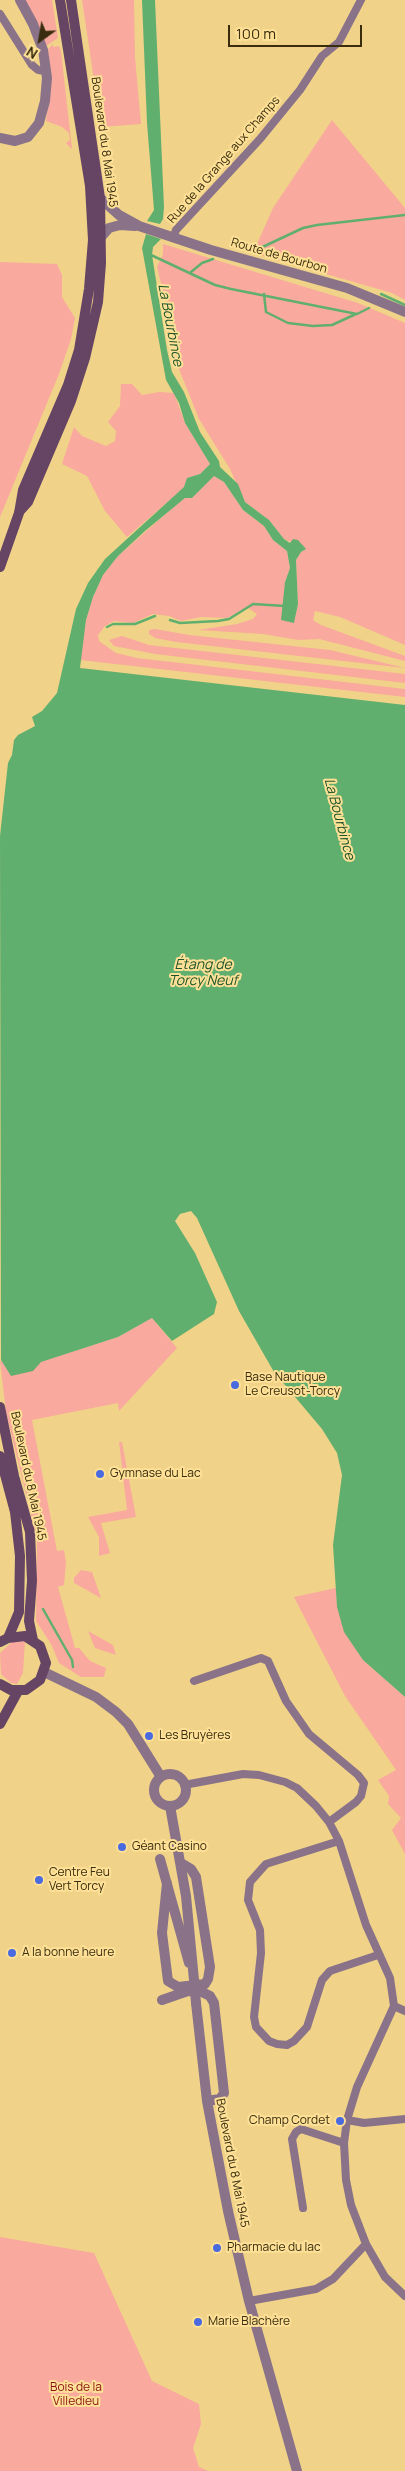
<!DOCTYPE html>
<meta charset="utf-8">
<style>
body{margin:0}
#map{position:relative;width:405px;height:2471px;overflow:hidden;background:#f0d389;font-family:Manrope,sans-serif}
canvas{display:block}
.north{position:absolute;left:15px;top:15px;width:50px;height:50px;-webkit-text-stroke:4px #fee096;paint-order:stroke;rotate:212deg;font-size:14px;font-weight:700;line-height:20px;text-align:center;color:#392d0e}
.north::after{content:'';display:block;margin:auto;width:18px;height:22px;background:#392d0e;clip-path:polygon(50% 0,100% 100%,50% 72%,0 100%)}
.scale{position:absolute;left:228px;top:25px;width:134px;height:22px;box-sizing:border-box;border:2px solid #392d0e;border-top:0;padding-left:6px;font-size:15px;line-height:18px;white-space:nowrap;color:#392d0e;-webkit-text-stroke:4px #fee096;paint-order:stroke}
</style>
<div id="map">
<canvas width="405" height="2471"></canvas>
<div class="north">N</div>
<div class="scale">100 m</div>
</div>
<script>
const context = document.querySelector('canvas').getContext('2d');
context.lineJoin = 'round';
function fill(path, color) { context.fillStyle = color; context.fill(path, 'evenodd'); }
const toPath = rows => new Path2D(rows.map(r => 'M' + r).join(''));
function trace(path, color, width, dash) { context.strokeStyle = color; context.lineWidth = width; context.lineCap = dash ? 'butt' : 'round'; context.setLineDash(dash || []); context.stroke(path); }
function drawText(font, color, halo, rows, align = 'center') {
  context.font = font + ' Manrope,sans-serif'; context.lineWidth = 4; context.setLineDash([]); context.textBaseline = 'middle'; context.strokeStyle = halo; context.fillStyle = color; for (const [text, x, y, turn = 0] of rows) {
    context.save(); context.translate(x, y); context.rotate((+turn || 0) * Math.PI / 180); context.textAlign = isNaN(turn) ? turn : align; if (halo) context.strokeText(text, 0, 0); context.fillText(text, 0, 0); context.restore();
  }
}
const green = toPath([
 [25,0,52,0,58,38,46,46],
 [82,0,134,0,135,57,141,124,101,127],
 [53,44,53,47,59,46,61,51,72,149,66,143,70,140,69,133,62,127,46,121,51,86,48,49],
 [332,120,405,208,405,300,392,293,253,253,273,208],
 [163,244,358,303,405,323,405,645,340,617,315,611,313,620,321,625,405,656,405,661,319,639,298,640,263,634,198,630,237,624,253,619,257,614,247,607,227,618,201,617,181,621,169,616,153,614,133,623,114,621,105,626,98,635,99,641,116,653,137,658,405,689,405,697,80,660,86,620,93,597,103,575,118,556,177,504,185,498,192,498,214,475,224,482,243,510,264,526,273,540,287,551,290,568,285,582,294,622,298,604,296,560,301,552,306,549,284,539,269,520,245,502,230,469,199,419,177,364,170,310,164,296,157,267,163,254],
 [0,262,57,264,62,275,62,297,75,318,71,339,59,374,0,517],
 [121,384,132,384,142,395,159,392,174,393,185,423,210,464,200,474,187,478,185,487,127,537,105,511,87,476,62,464,74,427,82,436,106,446,115,441,116,431,108,422,120,406],
 [155,629,189,635,330,650,405,668,176,642,155,638,149,634,149,630],
 [122,636,149,645,405,674,405,683,155,654,114,646,109,640],
 [152,1318,177,1348,119,1411,118,1403,32,1420,57,1551,64,1550,66,1562,64,1585,58,1587,75,1648,79,1648,90,1661,106,1668,104,1677,81,1677,59,1663,51,1644,36,1621,37,1539,6,1412,0,1361,40,1362,118,1337],
 [119,1442,122,1442,136,1517,101,1523,110,1553,99,1556,99,1537,88,1517,127,1510],
 [81,1570,92,1572,101,1598,74,1583,74,1578],
 [336,1588,337,1607,363,1660,405,1697,405,1854,392,1830,401,1818,388,1804,389,1796,378,1780,396,1770,345,1696,294,1597],
 [88,1631,113,1645,116,1655,95,1648],
 [25,1641,23,1673,17,1684,11,1683,1,1674,0,1653,12,1642],
 [0,2237,94,2253,152,2381,199,2404,201,2424,193,2448,199,2467,208,2471,0,2471]
]);
const water = toPath([
 [142,0,155,0,164,207,163,219,160,224,147,221,154,210,147,123],
 [146,234,161,239,153,247,152,255,167,350,172,372,184,392,200,432,219,461,220,467,238,484,245,502,269,520,284,539,290,543,293,539,298,540,306,549,301,552,296,560,298,604,294,623,281,620,285,582,290,568,287,551,273,540,264,526,243,510,224,482,214,476,192,498,185,498,145,531,118,556,103,575,93,597,86,620,80,668,405,705,405,1697,363,1660,344,1632,337,1607,333,1545,342,1475,337,1453,322,1429,274,1372,239,1311,197,1218,191,1211,180,1214,175,1221,195,1253,217,1302,214,1314,172,1341,152,1318,118,1337,41,1362,33,1371,11,1376,1,1360,0,836,8,763,12,755,14,740,18,735,35,726,32,717,42,711,57,693,76,609,88,583,105,559,184,487,187,478,200,474,210,464,185,423,179,403,166,380,142,248]
]);
const stream = toPath([
 [254,251,303,228,317,225,405,215],
 [151,255,215,285,231,289,357,314,369,308],
 [191,272,202,263,213,259],
 [264,294,266,312,288,323,313,326,332,325,356,314],
 [381,294,405,305],
 [170,620,180,623,218,621,229,619,253,604,285,606],
 [107,627,113,624,135,624,155,616],
 [43,1609,72,1660,73,1667]
]);
const minor = toPath([
 [0,14,32,65,38,70,46,71],
 [173,238,176,230,260,139,300,90,322,56,339,42,361,0],
 [194,1681,261,1658,268,1661,286,1701,309,1734,358,1775,364,1783,361,1796,356,1802,329,1822],
 [184,1785,243,1774,259,1775,285,1782,297,1788,316,1806,329,1822,339,1841,366,1925,390,1978,394,2006,357,2087,347,2120,344,2143,346,2180,351,2205,366,2244,385,2277,405,2296],
 [339,1841,266,1864,250,1882,248,1900,260,1930,261,1953,254,2017,256,2027,269,2041,277,2044,287,2045,294,2041,307,2027,322,1980,330,1971,378,1955],
 [394,2006,405,2011],
 [347,2120,364,2123,405,2119],
 [303,2208,292,2139,296,2132,301,2129,344,2143],
 [249,2301,316,2289,333,2279,366,2244]
]);
const tertiary = toPath([
 [0,138,15,141,28,137,39,123,45,101,47,78,43,50,33,24,20,0],
 [100,198,119,215,139,226,211,250,347,288,405,312],
 [102,236,109,228,120,225,135,226],
 [44,1672,96,1697,116,1712,128,1724,161,1777],
 '154 1790a16 16 0 1 1 32 0a16 16 0 1 1-32 0Z',
 [170,1806,186,1896,194,1980],
 [160,1859,189,1963],
 [167,1883,162,1933,168,1981,178,1987,205,1984,208,1979,210,1967,196,1877,191,1869,181,1863],
 [162,2000,188,1991,202,1992,210,1996,214,2003,224,2093,220,2099,207,2101],
 [196,2003,207,2101,228,2211,249,2301,297,2471]
]);
const secondary = toPath([
 [19,512,28,502,71,401,85,358,98,302,101,263,100,198,71,0],
 [0,567,19,513,23,490,68,385,79,350,89,289,93,240,90,186,60,0],
 [0,1407,14,1476,30,1532,32,1581,29,1621,33,1640],
 [0,1456,15,1512,20,1556,19,1612,8,1638],
 [0,1642,8,1638,25,1636,40,1646,46,1663,40,1680,26,1690,11,1690,0,1684],
 [0,1724,18,1691]
]);
const tertiaryBridge = toPath([
 [194,1980,196,2003]
]);
const markers = [
 [235,1385,5,"#4a6bdf"],
 [100,1474,5,"#4a6bdf"],
 [149,1736,5,"#4a6bdf"],
 [122,1847,5,"#4a6bdf"],
 [39,1880,5,"#4a6bdf"],
 [12,1953,5,"#4a6bdf"],
 [340,2121,5,"#4a6bdf"],
 [217,2248,5,"#4a6bdf"],
 [198,2322,5,"#4a6bdf"]
];
const streetNames = [
 ["Boulevard du 8 Mai 1945",104,142,82],
 ["Rue de la Grange aux Champs",224,160,-49],
 ["Route de Bourbon",279,256,16],
 ["Boulevard du 8 Mai 1945",28,1476,78],
 ["Boulevard du 8 Mai 1945",232,2163,79]
];
const poiNames = [
 ["Base Nautique",245,1378],
 ["Le Creusot-Torcy",245,1392],
 ["Gymnase du Lac",110,1474],
 ["Les Bruyères",159,1736],
 ["Géant Casino",132,1847],
 ["Centre Feu",49,1873],
 ["Vert Torcy",49,1887],
 ["A la bonne heure",22,1953],
 ["Champ Cordet",330,2121,"right"],
 ["Pharmacie du lac",227,2248],
 ["Marie Blachère",208,2322]
];
const parkNames = [
 ["Bois de la",76,2388],
 ["Villedieu",76,2402]
];
const waterNames = [
 ["La Bourbince",170,325,79],
 ["La Bourbince",339,819,75],
 ["Étang de",203,965],
 ["Torcy Neuf",203,981]
];
fill(green, '#f9a99d');
fill(water, '#61af6f');
trace(stream, '#61af6f', 2.5);
trace(minor, '#8a7389', 8);
trace(tertiary, '#8a7389', 10);
trace(secondary, '#654464', 10);
trace(tertiaryBridge, '#8a7389', 10);
for (const [x, y, r, color] of markers) { const dot = new Path2D(); dot.arc(x, y, r, 0, 2 * Math.PI); context.fillStyle = color; context.fill(dot); trace(dot, '#fee096', 2); }
drawText('12px', '#392d0e', '#fee096', streetNames);
drawText('12px', '#392d0e', '#fee096', poiNames, 'left');
drawText('12px', '#891310', '#fee096', parkNames);
drawText('italic 14px', '#1c5429', '#fee096', waterNames);
</script>
